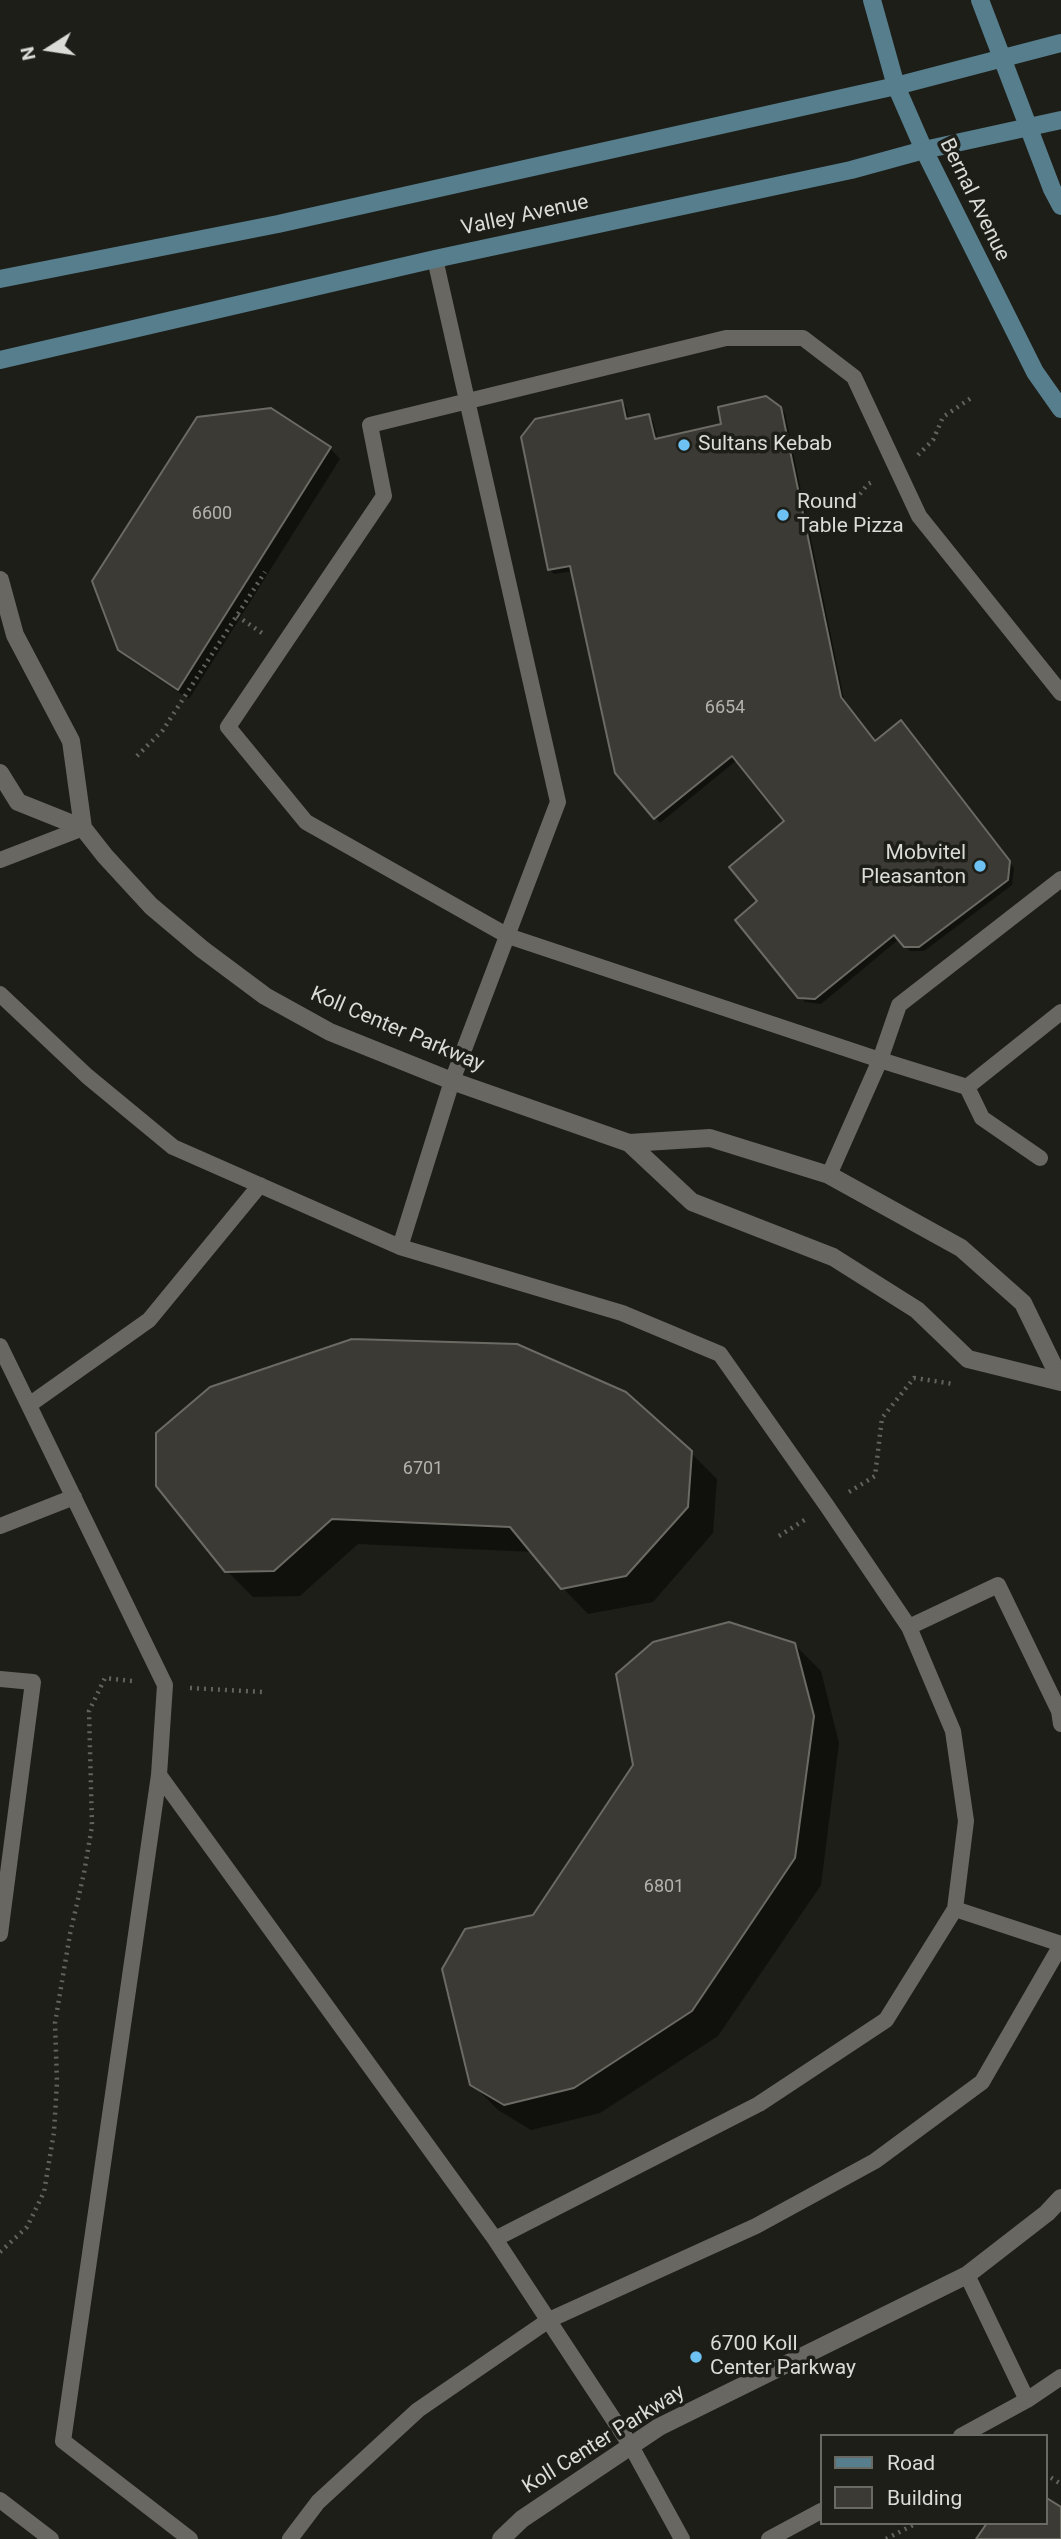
<!DOCTYPE html>
<style>
body{margin:0}
#map{position:relative;width:1061px;height:2539px;overflow:hidden;background:#1e1e18;font-family:Roboto,sans-serif}
canvas{display:block}
.legend{position:absolute;left:820px;top:2434px;width:228px;height:91px;box-sizing:border-box;background:#1e1e18;border:2px solid #6a6a64;margin:0;padding:9px 12px;list-style:none;font-size:21px;color:#dbdbd7}
.legend li{display:flex;align-items:center;gap:14px;height:35px}
.legend b{width:35px;border:2px solid #6a6a64}
.north{position:absolute;left:14px;top:14px;width:70px;height:70px;-webkit-text-stroke:5px #1e1e18;paint-order:stroke;rotate:258deg;font-size:19px;font-weight:700;line-height:28px;text-align:center;color:#dbdbd7}
.north::after{content:'';display:block;margin:auto;width:24px;height:32px;background:#dbdbd7;clip-path:polygon(50% 0,100% 100%,50% 72%,0 100%)}
</style>
<div id="map">
<canvas width="1061" height="2539"></canvas>
<ul class="legend">
<li><b style="height:9px;background:#567e8d"></b>Road</li>
<li><b style="height:19px;background:#3b3a34"></b>Building</li>
</ul>
<div class="north">N</div>
</div>
<script>
const context = document.querySelector('canvas').getContext('2d');
context.lineJoin = 'round';
function fill(path, color) { context.fillStyle = color; context.fill(path, 'evenodd'); }
const toPath = rows => new Path2D(rows.map(r => 'M' + r).join(''));
function trace(path, color, width, dash) { context.strokeStyle = color; context.lineWidth = width; context.lineCap = dash ? 'butt' : 'round'; context.setLineDash(dash || []); context.stroke(path); }
function drawText(font, color, halo, rows, align = 'center') {
  context.font = font + ' Roboto,sans-serif'; context.lineWidth = 7; context.setLineDash([]); context.textBaseline = 'middle'; context.strokeStyle = halo; context.fillStyle = color; for (const [text, x, y, turn = 0] of rows) {
    context.save(); context.translate(x, y); context.rotate((+turn || 0) * Math.PI / 180); context.textAlign = isNaN(turn) ? turn : align; if (halo) context.strokeText(text, 0, 0); context.fillText(text, 0, 0); context.restore();
  }
}
const shadow = toPath([
 [621,402,626,407,629,420,648,416,653,421,658,440,723,425,779,408,785,413,845,704,876,742,906,727,1014,868,1012,885,924,951,910,951,899,939,821,1004,805,1002,800,996,759,901,786,821,737,760,660,823,617,772,573,571,554,574,549,569],
 [330,448,340,459,189,699,130,660,119,649],
 [690,1452,717,1479,713,1533,653,1602,588,1614,562,1587,533,1552,358,1544,300,1596,253,1597,227,1571,157,1486],
 [795,1645,821,1671,839,1743,821,1885,718,2036,600,2113,531,2130,498,2110,472,2084,534,1917]
]);
const building = toPath([
 [766,396,781,407,841,697,875,741,901,720,1010,861,1008,880,919,947,904,947,894,935,815,999,798,998,735,920,757,901,729,867,784,821,732,756,654,819,615,773,570,566,548,570,521,437,535,419,622,400,626,419,649,414,655,439,721,424,718,407,766,396],
 [271,408,331,447,178,690,118,650,92,581,197,417,271,408],
 [352,1339,517,1344,626,1392,692,1451,688,1507,626,1576,561,1589,510,1527,332,1519,274,1571,225,1572,156,1486,156,1433,210,1387,352,1339],
 [729,1622,795,1643,814,1716,795,1858,692,2011,574,2088,504,2105,470,2085,442,1969,465,1929,533,1915,633,1765,616,1674,653,1642,729,1622],
 [1045,2497,1061,2507,1061,2539,976,2539,987,2523,1045,2523,1045,2497]
]);
const path = toPath([
 [918,455,933,440,943,417,974,396],
 [851,505,868,484,874,481],
 [237,616,262,633],
 [137,756,163,730,265,572],
 [849,1492,875,1476,882,1418,914,1378,954,1384],
 [779,1536,806,1519],
 [190,1688,263,1692],
 [0,2252,27,2227,44,2192,54,2132,57,2082,55,2023,70,1934,84,1873,92,1826,89,1711,105,1678,133,1681],
 [1045,2474,1061,2484],
 [886,2539,917,2523]
]);
const lane = toPath([
 [1061,693,919,516,854,377,803,338,726,338,370,425,384,496,228,727,306,822,508,936,880,1060,899,1005,1061,879],
 [0,860,83,828],
 [0,994,87,1076,173,1147,400,1247,622,1313,720,1354,827,1506,909,1627,953,1731,966,1821,955,1909,886,2020,759,2104,495,2239],
 [967,1087,982,1118,1040,1158],
 [829,1175,880,1060,967,1087,1061,1012],
 [400,1247,452,1081,558,802,435,259],
 [0,1346,165,1685,159,1775,63,2441,190,2539],
 [29,1405,149,1320,260,1185],
 [0,1526,74,1497],
 [909,1627,998,1585,1059,1711,1061,1724],
 [0,1679,33,1682,0,1934],
 [159,1775,495,2239,631,2446,682,2539],
 [955,1909,1061,1944],
 [967,2275,1027,2400,1061,2377],
 [961,2436,1027,2400],
 [0,2500,51,2539],
 [290,2539,318,2502,418,2410,549,2320,756,2226,875,2161,982,2082,1061,1945],
 [769,2539,821,2511]
]);
const street = toPath([
 [0,580,15,635,71,741,83,828],
 [0,773,18,802,83,828,105,856,151,906,202,949,265,996,330,1032,452,1081,629,1143,710,1138,829,1175,961,1248,1023,1303,1061,1381],
 [629,1143,692,1202,833,1257,917,1310,968,1359,1061,1382],
 [501,2539,522,2519,659,2427,967,2275,1047,2213,1061,2198]
]);
const secondary = toPath([
 [872,0,896,86,924,150,1035,372,1061,409],
 [980,0,1052,189,1061,206],
 [0,279,278,224,896,86,1061,43],
 [0,360,435,259,851,170,924,150,1061,120]
]);
const markers = [
 [684,445,7,"#6ec2f3"],
 [783,515,7,"#6ec2f3"],
 [980,866,7,"#6ec2f3"],
 [696,2357,7,"#6ec2f3"]
];
const numberNames = [
 ["6600",212,514],
 ["6654",725,708],
 ["6701",423,1469],
 ["6801",664,1887]
];
const streetNames = [
 ["Bernal Avenue",974,200,64],
 ["Valley Avenue",525,216,-12],
 ["Koll Center Parkway",397,1030,23],
 ["Koll Center Parkway",604,2440,-32]
];
const poiNames = [
 ["Sultans Kebab",698,445],
 ["Round",797,503],
 ["Table Pizza",797,527],
 ["Mobvitel",966,854,"right"],
 ["Pleasanton",966,878,"right"],
 ["6700 Koll",710,2345],
 ["Center Parkway",710,2369]
];
fill(shadow, '#0007');
fill(building, '#3b3a34');
trace(building, '#6b6b64', 2);
trace(path, '#63635e', 4.5, [2, 5]);
trace(lane, '#686761', 16);
trace(street, '#686761', 18);
trace(secondary, '#567e8d', 18);
for (const [x, y, r, color] of markers) { const dot = new Path2D(); dot.arc(x, y, r, 0, 2 * Math.PI); context.fillStyle = color; context.fill(dot); trace(dot, '#1e1e18', 2.5); }
drawText('18px', '#b3b3ae', null, numberNames);
drawText('21px', '#dbdbd7', '#1e1e18', streetNames);
drawText('21px', '#dbdbd7', '#1e1e18', poiNames, 'left');
</script>
